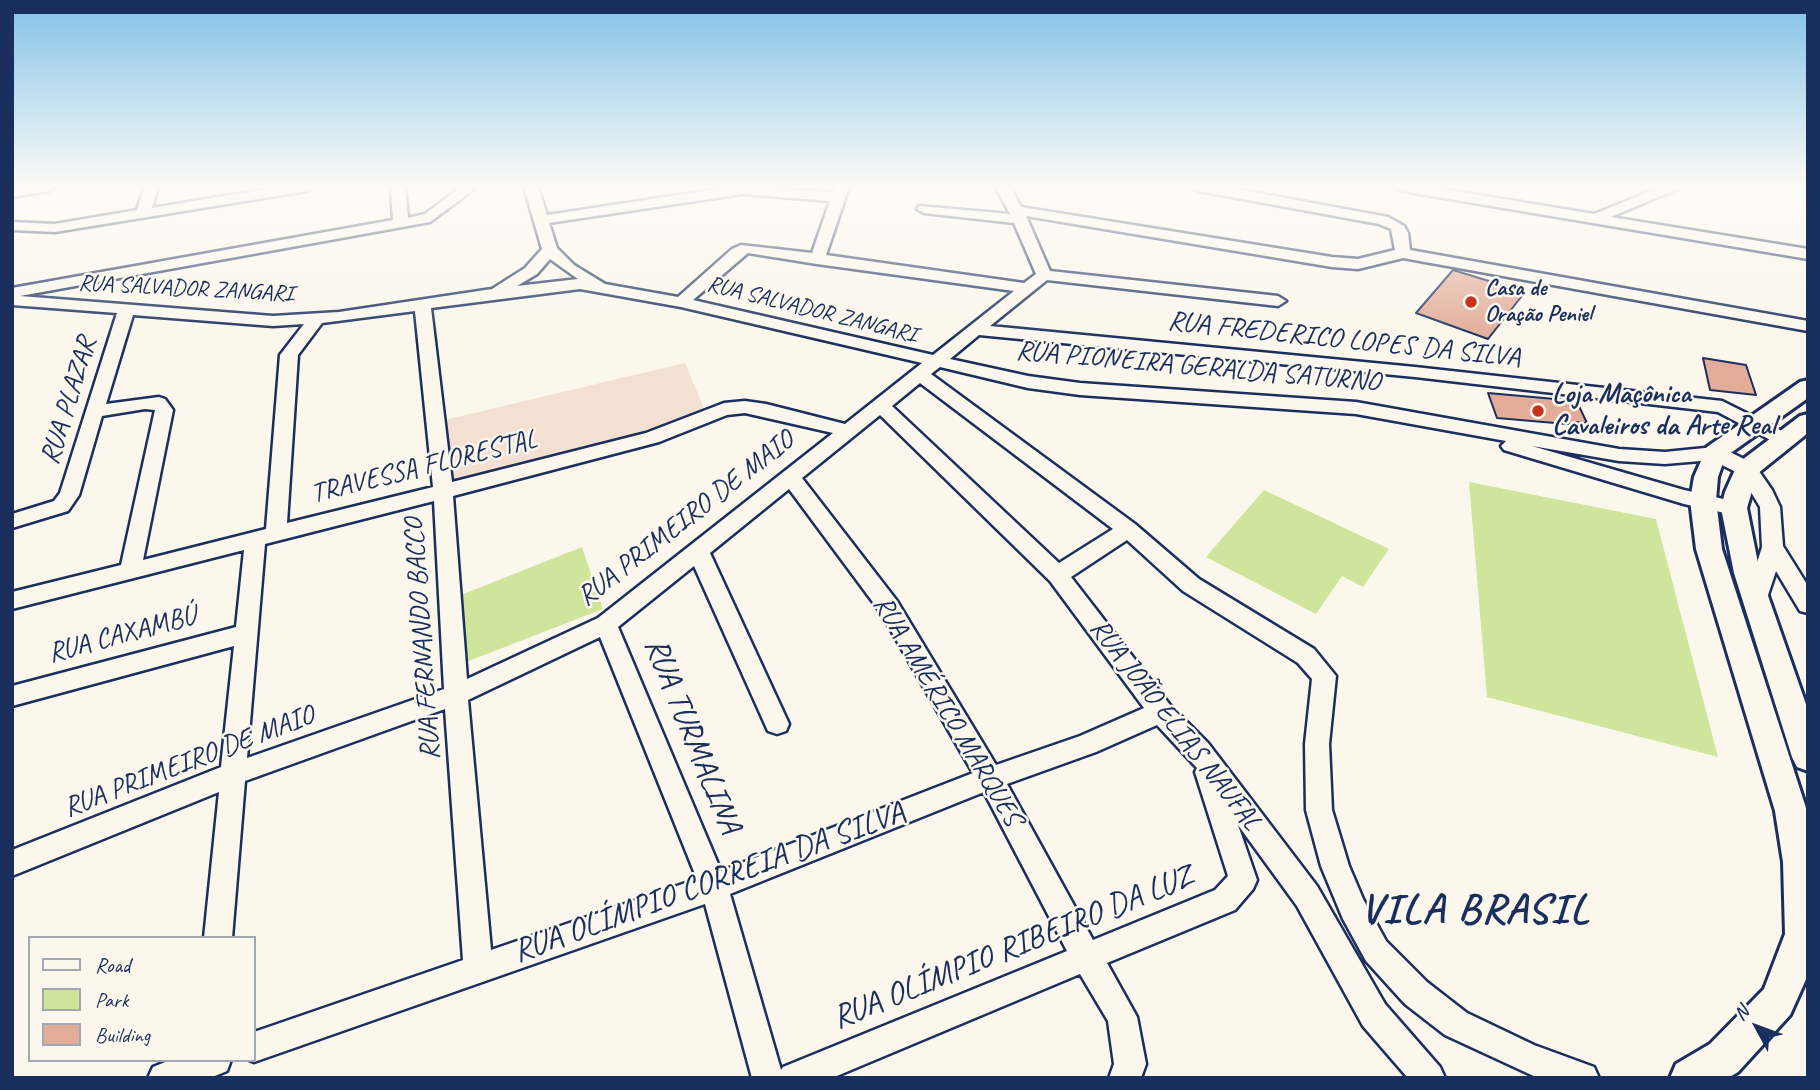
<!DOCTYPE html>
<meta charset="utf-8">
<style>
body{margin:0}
#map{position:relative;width:1820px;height:1090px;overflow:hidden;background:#fbf7ec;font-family:Caveat,sans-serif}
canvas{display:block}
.frame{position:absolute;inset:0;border:14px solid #1b2f5e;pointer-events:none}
.legend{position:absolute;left:28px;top:936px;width:228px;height:126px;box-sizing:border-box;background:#fbf7ec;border:2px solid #a1a7b3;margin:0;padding:9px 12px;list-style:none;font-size:21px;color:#1b2f5e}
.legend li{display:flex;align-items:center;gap:14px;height:35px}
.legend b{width:35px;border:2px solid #a1a7b3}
.north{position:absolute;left:1722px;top:992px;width:70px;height:70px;-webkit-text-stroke:5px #fbf7ec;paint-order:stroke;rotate:311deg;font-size:19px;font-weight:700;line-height:28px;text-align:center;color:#1b2f5e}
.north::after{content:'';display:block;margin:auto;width:24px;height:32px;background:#1b2f5e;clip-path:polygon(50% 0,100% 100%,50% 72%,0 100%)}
</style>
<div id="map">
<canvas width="1820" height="1090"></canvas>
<div class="frame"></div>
<ul class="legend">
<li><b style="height:9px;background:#fbf7ec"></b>Road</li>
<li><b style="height:19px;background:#cee59b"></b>Park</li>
<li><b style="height:19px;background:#e2ac98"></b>Building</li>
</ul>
<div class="north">N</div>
</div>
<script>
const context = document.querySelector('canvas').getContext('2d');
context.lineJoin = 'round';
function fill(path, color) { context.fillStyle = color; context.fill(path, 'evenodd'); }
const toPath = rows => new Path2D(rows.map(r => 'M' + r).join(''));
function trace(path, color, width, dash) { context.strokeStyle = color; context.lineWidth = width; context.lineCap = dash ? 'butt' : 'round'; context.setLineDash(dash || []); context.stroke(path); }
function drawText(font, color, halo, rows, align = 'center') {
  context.font = font + ' Caveat,sans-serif'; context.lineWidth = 5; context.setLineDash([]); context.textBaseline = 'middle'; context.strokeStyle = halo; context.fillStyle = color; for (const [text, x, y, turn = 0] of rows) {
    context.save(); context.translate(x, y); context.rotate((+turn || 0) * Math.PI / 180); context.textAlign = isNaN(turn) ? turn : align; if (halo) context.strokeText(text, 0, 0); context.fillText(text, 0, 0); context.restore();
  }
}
const built = toPath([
 [685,363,704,408,630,438,445,485,440,421]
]);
const green = toPath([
 [1469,482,1656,519,1718,757,1487,697],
 [1264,490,1389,549,1363,587,1342,576,1316,614,1206,557],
 [582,547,603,609,466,662,461,595]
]);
const building = toPath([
 [1453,270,1525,292,1488,339,1416,313,1453,270],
 [1703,358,1746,365,1756,395,1710,390,1703,358],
 [1488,393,1566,400,1578,404,1587,423,1576,422,1578,425,1497,418,1488,393]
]);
const minor = toPath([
 [55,187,48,191,12,197,12,189,55,187],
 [144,187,158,187,152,208,278,187,314,187,307,191,55,232,12,230,12,222,55,224,137,210,144,187],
 [391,187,405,187,408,218,425,214,461,187,477,187,430,222,20,296,273,316,339,312,492,289,525,268,542,249,524,187,538,187,547,215,731,187,833,192,835,187,849,187,826,255,1024,283,1036,274,1014,223,924,213,917,209,919,206,1010,214,996,187,1010,187,1021,207,1332,257,1358,259,1395,250,1391,229,1379,224,1199,191,1192,187,1225,187,1388,217,1404,226,1408,233,1410,250,1808,321,1808,331,1403,258,1358,269,1332,267,1026,216,1050,271,1278,296,1286,301,1278,306,1047,280,990,326,1415,367,1722,401,1792,436,1794,440,1792,444,1785,446,1778,444,1718,412,1415,377,979,335,950,359,1028,376,1080,383,1356,402,1619,449,1665,452,1715,447,1722,448,1754,464,1772,490,1780,507,1783,546,1808,586,1808,613,1800,611,1776,571,1764,607,1756,610,1748,607,1745,601,1762,547,1760,507,1740,474,1712,460,1665,464,1619,461,1532,446,1684,490,1741,503,1744,508,1741,513,1734,515,1684,504,1504,450,1501,446,1506,441,1356,414,1080,395,1028,388,940,367,931,374,1135,524,1199,579,1314,649,1336,676,1329,744,1332,810,1349,866,1363,899,1386,941,1427,982,1467,1013,1534,1045,1594,1067,1599,1078,1538,1078,1445,1035,1405,1004,1366,961,1343,919,1321,866,1306,810,1305,744,1312,679,1298,663,1183,591,1127,540,1071,577,1170,705,1208,743,1317,886,1385,1004,1440,1067,1445,1078,1408,1078,1363,1026,1297,906,1238,825,1257,880,1253,889,1235,910,1107,963,1137,1017,1146,1064,1141,1078,1109,1078,1114,1064,1108,1021,1080,974,832,1078,752,1078,705,904,254,1062,249,1060,254,1060,254,1032,463,960,445,709,245,781,232,938,204,938,219,792,12,876,12,850,221,767,234,646,12,706,12,686,236,627,244,550,12,609,12,592,121,565,155,410,145,409,102,416,79,495,68,511,12,528,12,514,54,501,60,493,117,313,12,305,12,288,393,220,391,187],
 [742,194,830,201,812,253,741,245,732,249,678,297,605,284,574,265,557,248,549,223,742,194],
 [748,253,817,264,1014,291,933,355,693,300,748,253],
 [550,259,578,279,517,286,537,274,550,259],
 [580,289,681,307,922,363,845,424,766,404,745,401,724,403,646,433,452,482,431,308,580,289],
 [415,311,433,487,287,523,298,355,322,323,415,311],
 [133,315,273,326,304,324,280,355,266,529,143,560,173,410,165,399,159,397,106,404,133,315],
 [920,383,1113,529,1059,563,892,406,920,383],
 [745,413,833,433,598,618,467,679,453,496,659,442,727,415,745,413],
 [880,415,1050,581,1144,708,1080,736,996,765,897,601,802,478,880,415],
 [789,489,881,613,973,773,721,871,618,627,694,566,768,731,777,734,786,731,789,724,710,553,789,489],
 [434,501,444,689,247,758,265,544,434,501],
 [600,637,697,879,491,950,468,700,600,637],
 [1157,725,1197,768,1195,772,1228,876,1215,890,1093,940,1007,784,1096,752,1157,725],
 [984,792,1067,951,783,1067,781,1070,730,894,984,792],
 [1395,187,1430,187,1594,214,1661,187,1682,187,1611,217,1808,249,1808,259,1402,191,1395,187],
 [170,1060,231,1060,227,1071,210,1078,148,1078,153,1067,170,1060]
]);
const tertiary = toPath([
 [1808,380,1808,398,1725,457,1718,477,1716,500,1722,549,1807,811,1808,975,1790,1015,1738,1072,1728,1078,1670,1078,1676,1064,1710,1044,1764,989,1785,934,1783,862,1775,811,1696,549,1690,500,1694,477,1707,447,1800,382,1808,380],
 [1808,414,1808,433,1757,474,1747,508,1760,573,1808,710,1808,771,1797,767,1792,757,1734,573,1721,508,1725,492,1738,463,1800,416,1808,414]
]);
const markers = [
 [1471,302,7,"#c8321e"],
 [1538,411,7,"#c8321e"]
];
const farStreetnames = [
 ["RUA SALVADOR ZANGARI",186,289,3],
 ["RUA SALVADOR ZANGARI",812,310,14]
];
const farPoinames = [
 ["Casa de",1485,289],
 ["Oração Peniel",1485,315]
];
const streetNames = [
 ["RUA FREDERICO LOPES DA SILVA",1344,340,6],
 ["RUA PIONEIRA GERALDA SATURNO",1198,367,5],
 ["RUA PLAZAR",69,401,-73],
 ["TRAVESSA FLORESTAL",424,467,-14],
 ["RUA PRIMEIRO DE MAIO",686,519,-38],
 ["RUA CAXAMBÚ",122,635,-15],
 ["RUA FERNANDO BACCO",423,639,-94],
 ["RUA AMÉRICO MARQUES",947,711,59],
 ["RUA JOÃO ELIAS NAUFAL",1175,725,52],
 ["RUA PRIMEIRO DE MAIO",189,762,-21]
];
const poiNames = [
 ["Loja Maçônica",1552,395],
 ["Cavaleiros da Arte Real",1552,427]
];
const nearStreetnames = [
 ["RUA TURMALINA",692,736,68],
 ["RUA OLÍMPIO CORREIA DA SILVA",709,883,-20],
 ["RUA OLÍMPIO RIBEIRO DA LUZ",1013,948,-22]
];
const nearDistrictnames = [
 ["VILA BRASIL",1475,911]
];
fill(built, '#f4e0d3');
fill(green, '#cee59b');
fill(building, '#e2ac98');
trace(building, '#1b2f5e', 2);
trace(minor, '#1b2f5e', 5);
trace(tertiary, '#1b2f5e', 6);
fill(minor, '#fbf7ec');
fill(tertiary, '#fbf7ec');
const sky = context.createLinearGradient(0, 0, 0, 340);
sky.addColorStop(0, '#82c2e8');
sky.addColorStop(0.55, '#fdfbf6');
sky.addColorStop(1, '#fdfbf600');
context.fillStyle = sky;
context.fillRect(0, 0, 1820, 340);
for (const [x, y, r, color] of markers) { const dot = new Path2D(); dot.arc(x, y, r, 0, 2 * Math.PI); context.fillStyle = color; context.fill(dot); trace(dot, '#fbf7ec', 2.5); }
drawText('23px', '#1b2f5e', '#fbf7ec', farStreetnames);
drawText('bold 23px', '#1b2f5e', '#fbf7ec', farPoinames, 'left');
drawText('28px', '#1b2f5e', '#fbf7ec', streetNames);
drawText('bold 28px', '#1b2f5e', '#fbf7ec', poiNames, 'left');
drawText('33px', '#1b2f5e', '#fbf7ec', nearStreetnames);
context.letterSpacing = '2px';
drawText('bold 42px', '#1b2f5e', '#fbf7ec', nearDistrictnames);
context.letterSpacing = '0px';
</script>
